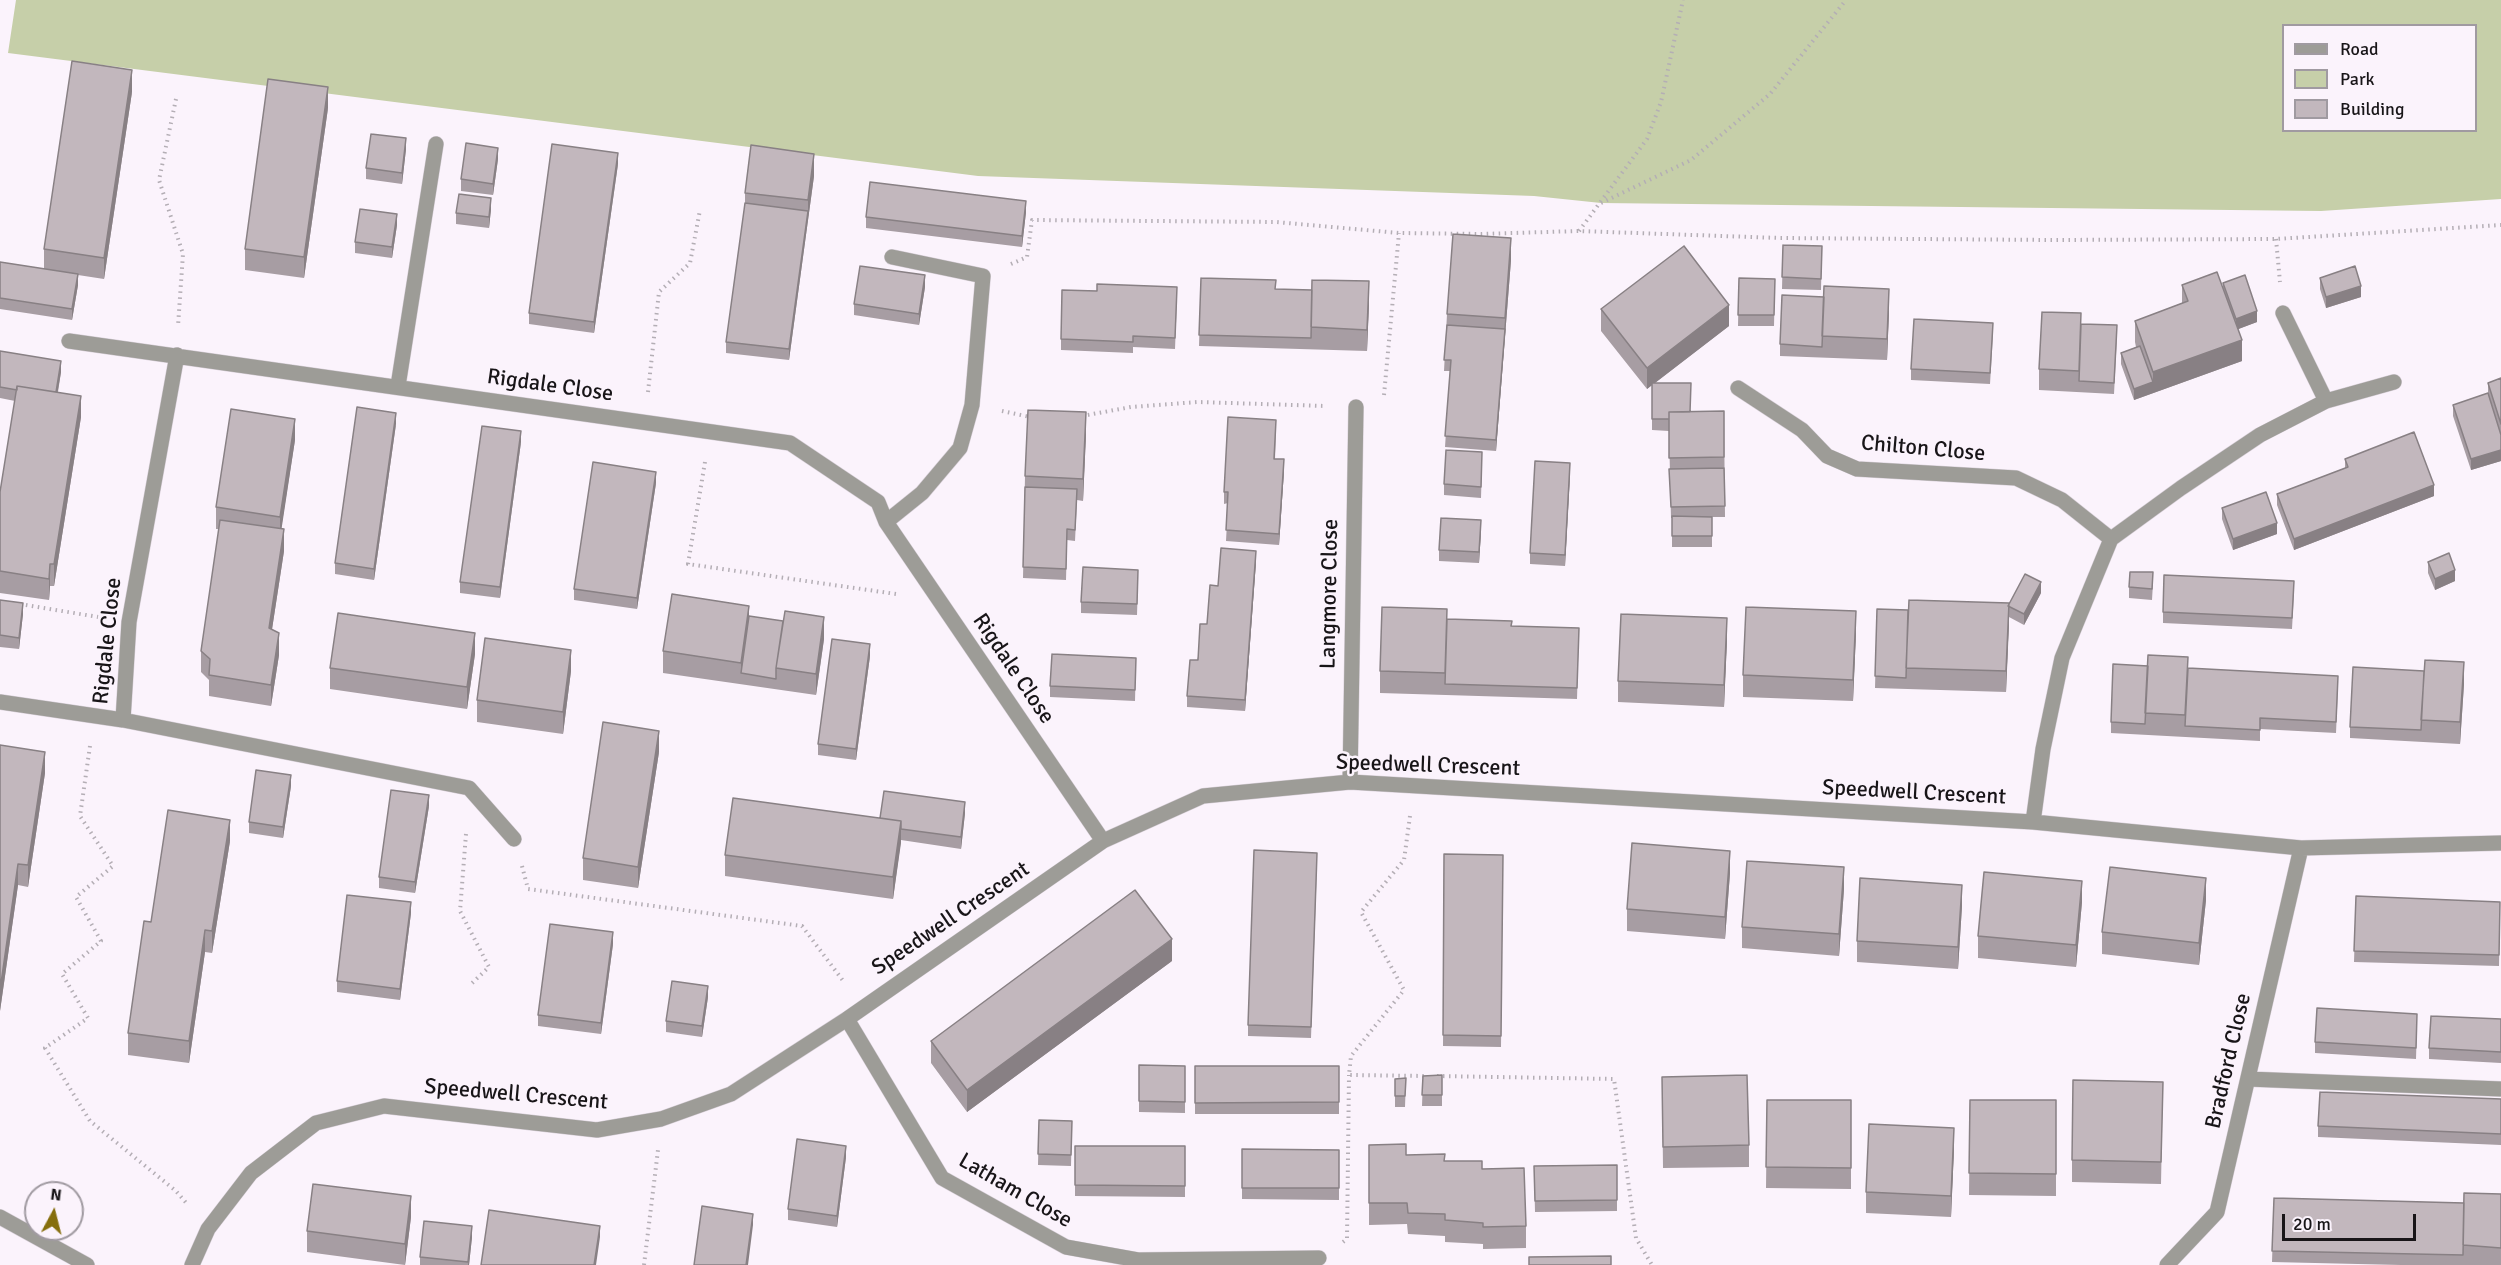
<!DOCTYPE html>
<style>
body{margin:0}
#map{position:relative;width:2501px;height:1265px;overflow:hidden;background:#fbf3fc;font-family:Signika,sans-serif}
canvas{display:block}
.legend{position:absolute;left:2282px;top:24px;width:195px;height:108px;box-sizing:border-box;background:#fbf3fc;border:2px solid #a09aa1;margin:0;padding:8px 10px;list-style:none;font-size:18px;color:#181518}
.legend li{display:flex;align-items:center;gap:12px;height:30px}
.legend b{width:30px;border:2px solid #a09aa1}
.north{position:absolute;left:24px;top:1181px;width:60px;height:60px;box-sizing:border-box;background:#fbf3fc;border:2px solid #a09aa1;border-radius:50%;rotate:7deg;font-size:16px;font-weight:700;line-height:24px;text-align:center;color:#181518}
.north::after{content:'';display:block;margin:auto;width:21px;height:27px;background:#866e0d;clip-path:polygon(50% 0,100% 100%,50% 72%,0 100%)}
.scale{position:absolute;left:2282px;top:1214px;width:134px;height:27px;box-sizing:border-box;border:3px solid #181518;border-top:0;padding-left:8px;font-size:18px;line-height:21px;white-space:nowrap;color:#181518;-webkit-text-stroke:4px #fbf3fc;paint-order:stroke}
</style>
<div id="map">
<canvas width="2501" height="1265"></canvas>
<ul class="legend">
<li><b style="height:8px;background:#9d9c97"></b>Road</li>
<li><b style="height:16px;background:#c6cfa9"></b>Park</li>
<li><b style="height:16px;background:#c2b7bd"></b>Building</li>
</ul>
<div class="north">N</div>
<div class="scale">20 m</div>
</div>
<script>
const context = document.querySelector('canvas').getContext('2d');
context.lineJoin = 'round';
function fill(path, color) { context.fillStyle = color; context.fill(path, 'evenodd'); }
const toPath = rows => new Path2D(rows.map(r => 'M' + r).join(''));
function trace(path, color, width, dash) { context.strokeStyle = color; context.lineWidth = width; context.lineCap = dash ? 'butt' : 'round'; context.setLineDash(dash || []); context.stroke(path); }
function drawText(font, color, halo, rows, align = 'center') {
  context.font = font + ' Signika,sans-serif'; context.lineWidth = 5; context.setLineDash([]); context.textBaseline = 'middle'; context.strokeStyle = halo; context.fillStyle = color; for (const [text, x, y, turn = 0] of rows) {
    context.save(); context.translate(x, y); context.rotate((+turn || 0) * Math.PI / 180); context.textAlign = isNaN(turn) ? turn : align; if (halo) context.strokeText(text, 0, 0); context.fillText(text, 0, 0); context.restore();
  }
}
const green = toPath([
 [16,0,2501,0,2501,199,2321,211,1601,203,1534,196,978,176,8,53],
 [2284,26,2476,26,2476,130,2284,130]
]);
const path = toPath([
 [176,99,159,180,183,254,178,326],
 [1601,203,1691,160,1770,94,1846,0],
 [1579,231,1647,139,1661,102,1683,0],
 [2276,239,2280,282],
 [1011,264,1027,257,1032,220,1276,222,1399,233,1481,234,1579,231,1780,238,2054,240,2276,239,2501,225],
 [648,392,659,292,690,263,700,210],
 [1384,395,1399,233],
 [1002,411,1030,417],
 [1082,416,1131,407,1198,402,1326,406],
 [705,462,688,564,896,594],
 [20,604,98,617],
 [90,746,80,816,113,866,76,897,101,941,62,974,88,1018,45,1048,90,1121,176,1191,188,1205],
 [1410,816,1404,860,1361,912,1404,990,1351,1056,1349,1075,1427,1076],
 [466,834,460,911,489,967,469,986],
 [522,866,528,889,802,926,844,982],
 [1437,1076,1614,1079,1636,1238,1652,1265],
 [1343,1242,1347,1239,1349,1075],
 [644,1265,658,1150]
]);
const minor = toPath([
 [2283,313,2326,401],
 [69,341,790,443,878,502,886,522,1103,841],
 [398,386,436,144],
 [1738,388,1802,430,1827,456,1857,469,2016,478,2062,500,2111,539],
 [886,522,922,493,960,448,972,405,983,276,892,257],
 [0,702,123,720,469,788,514,839],
 [123,720,129,622,177,355],
 [1350,782,1356,407],
 [2033,822,2043,749,2062,658,2111,539,2181,488,2260,435,2326,401,2394,382],
 [847,1019,942,1178,1066,1247,1138,1260,1319,1258],
 [2248,1079,2501,1089],
 [0,1217,87,1265],
 [192,1265,208,1229,251,1173,316,1123,384,1106,597,1130,661,1119,731,1094,847,1019,1103,841,1203,796,1350,782,2033,822,2301,848,2501,843],
 [2167,1265,2217,1212,2301,848]
]);
const wall = toPath([
 [132,92,104,279,78,275,78,285,72,320,0,309,0,262,44,269,44,249],
 [328,108,304,278,245,270,245,249],
 [406,149,402,184,366,179,366,168],
 [498,159,493,195,461,191,461,179],
 [618,164,594,333,529,324,529,313],
 [814,176,789,360,726,353,726,342,745,203,745,193],
 [491,209,489,228,456,224,456,213],
 [1026,212,1022,247,866,228,866,217],
 [397,225,392,258,355,253,355,242],
 [1783,245,1822,246,1821,290,1782,289],
 [1511,260,1496,451,1445,447,1450,371,1444,371,1447,314],
 [1201,278,1369,303,1367,351,1199,346],
 [1739,278,1775,279,1774,326,1738,326],
 [2320,278,2361,297,2326,308,2320,289],
 [2223,283,2257,322,2238,329,2242,361,2134,400,2121,364,2121,353,2136,347,2135,342,2135,321,2182,303,2182,285,2223,287],
 [925,287,919,325,854,315,854,304],
 [1177,298,1175,349,1133,347,1133,353,1061,350,1061,339],
 [1601,309,1729,326,1655,383,1690,412,1724,411,1725,517,1712,517,1712,547,1672,547,1672,518,1671,518,1669,431,1652,430,1652,385,1647,389,1601,331],
 [1889,311,1887,360,1780,356,1780,344],
 [2081,324,2117,336,2114,394,2039,390,2039,369],
 [1993,334,1990,384,1911,380,1911,369],
 [0,351,61,372,58,392,81,417,54,586,50,586,49,600,0,593,0,492,15,401,0,398],
 [2501,378,2501,461,2471,470,2453,416,2453,405,2488,393,2488,383],
 [396,424,374,580,335,574,335,563],
 [1276,431,1275,459,1284,471,1279,545,1226,541,1228,503,1224,504,1224,492],
 [1086,434,1083,501,1077,500,1075,541,1067,540,1066,580,1023,578,1025,476],
 [295,440,281,529,284,551,272,629,279,655,271,706,209,696,209,680,201,672,201,651,219,529,216,529,216,507],
 [521,442,500,598,460,593,460,582],
 [2345,459,2434,496,2294,550,2277,505,2277,494,2345,468],
 [1482,464,1481,498,1444,495,1444,484],
 [1570,474,1565,566,1530,564,1530,553],
 [656,483,637,609,574,600,574,589],
 [2222,508,2277,534,2233,550,2222,519],
 [1481,531,1479,563,1439,561,1439,550],
 [1256,562,1245,711,1187,707,1187,696,1218,586],
 [2428,562,2455,581,2435,590,2428,573],
 [1138,581,1137,615,1081,613,1081,602],
 [2153,583,2152,600,2129,598,2129,587],
 [2294,592,2292,629,2163,623,2163,612],
 [2041,593,2024,625,2009,617,2006,692,1875,688,1877,609,1908,610,2009,605],
 [0,600,23,614,19,649,0,647],
 [749,616,824,639,816,695,663,673,663,651],
 [1447,619,1512,626,1579,628,1577,699,1380,693,1380,671],
 [1856,633,1853,701,1743,697,1743,675],
 [1727,640,1724,707,1618,702,1618,681],
 [475,654,467,709,330,689,330,668],
 [870,656,856,760,818,755,818,744],
 [1136,658,1135,701,1050,697,1050,686],
 [2188,668,2338,687,2336,733,2260,729,2260,741,2111,733,2111,722],
 [571,671,563,734,477,722,477,700],
 [2464,684,2460,744,2350,738,2350,727],
 [0,745,45,773,28,887,18,885,0,1011],
 [659,752,638,888,583,880,583,858],
 [291,786,283,838,249,833,249,822],
 [429,806,415,893,379,888,379,877],
 [965,813,961,849,901,840,893,899,725,876,725,855],
 [230,841,212,953,205,952,189,1063,128,1055,128,1033,151,922],
 [1444,854,1503,855,1501,1047,1443,1046],
 [1317,864,1311,1038,1248,1036,1248,1025],
 [1730,873,1725,939,1627,931,1627,909],
 [1844,889,1839,956,1742,948,1742,927],
 [2356,896,2500,913,2499,966,2354,962],
 [2206,900,2199,965,2102,954,2102,932],
 [2082,902,2076,967,1978,958,1978,936],
 [1962,906,1958,969,1857,962,1857,941],
 [411,913,400,1000,337,992,337,981],
 [613,944,601,1034,538,1026,538,1015],
 [1172,961,967,1112,931,1063,931,1041],
 [708,997,702,1037,666,1032,666,1021],
 [2501,1019,2501,1063,2429,1059,2429,1048],
 [2417,1025,2416,1059,2315,1053,2315,1042],
 [1139,1065,1185,1066,1185,1113,1139,1112],
 [1195,1066,1339,1066,1339,1114,1195,1114],
 [1442,1075,1442,1106,1422,1106,1423,1076],
 [1662,1077,1749,1145,1749,1167,1663,1168],
 [1406,1078,1405,1107,1395,1107,1395,1079],
 [2163,1082,2161,1184,2072,1182,2072,1160],
 [2501,1099,2501,1145,2318,1137,2318,1126],
 [1767,1100,1851,1100,1851,1189,1766,1188],
 [1970,1100,2056,1100,2056,1196,1969,1195],
 [1039,1120,1072,1121,1071,1166,1038,1165],
 [1369,1145,1406,1155,1445,1161,1482,1169,1526,1226,1526,1248,1483,1249,1483,1244,1445,1242,1445,1236,1408,1234,1407,1224,1369,1225],
 [1075,1146,1185,1146,1185,1197,1075,1196],
 [1242,1149,1339,1150,1339,1200,1242,1199],
 [1954,1149,1951,1217,1866,1213,1866,1192],
 [846,1157,837,1227,788,1220,788,1209],
 [1617,1165,1617,1211,1535,1212,1534,1166],
 [2501,1194,2501,1265,2401,1265,2272,1262,2274,1198,2464,1203],
 [411,1217,405,1265,307,1252,307,1231],
 [472,1237,469,1265,420,1265,420,1257]
]);
const shadedWall = toPath([
 [132,70,132,92,104,279,104,258],
 [328,87,328,108,304,278,304,257],
 [406,138,406,149,402,184,402,173],
 [498,148,498,159,493,195,493,184],
 [618,153,618,164,594,333,594,322],
 [814,154,814,176,789,360,789,349,808,211,808,200],
 [491,198,491,209,489,228,489,217],
 [1026,201,1026,212,1022,247,1022,236],
 [397,214,397,225,392,258,392,247],
 [1511,238,1511,260,1496,451,1496,440],
 [78,274,78,285,72,320,72,309],
 [925,275,925,287,919,325,919,314],
 [1369,281,1369,303,1367,351,1367,330],
 [2361,286,2361,297,2326,308,2326,297],
 [1889,289,1889,311,1887,360,1887,339],
 [1729,305,1729,326,1647,389,1647,368],
 [2257,311,2257,322,2236,330,2236,319],
 [2242,340,2242,361,2134,400,2134,389,2153,382,2153,372],
 [61,361,61,372,55,407,55,396],
 [81,396,81,417,54,586,54,564],
 [1086,412,1086,434,1083,501,1083,479],
 [396,413,396,424,374,580,374,569],
 [295,419,295,440,280,539,280,517],
 [521,431,521,442,500,598,500,587],
 [2501,450,2501,461,2471,470,2471,459],
 [1284,459,1284,471,1279,545,1279,534],
 [1570,463,1570,474,1565,566,1565,555],
 [656,472,656,483,637,609,637,598],
 [2434,485,2434,496,2294,550,2294,539],
 [1481,520,1481,531,1479,563,1479,552],
 [2277,523,2277,534,2233,550,2233,539],
 [284,529,284,551,269,649,269,628],
 [1256,551,1256,562,1245,711,1245,700],
 [50,564,50,586,49,600,49,579],
 [2455,570,2455,581,2435,590,2435,579],
 [2041,582,2041,593,2024,625,2024,614],
 [23,603,23,614,19,649,19,638],
 [2009,603,2009,625,2006,692,2006,671],
 [749,606,749,627,741,673,741,663],
 [1856,611,1856,633,1853,701,1853,680],
 [824,617,824,639,816,695,816,674],
 [1727,618,1727,640,1724,707,1724,685],
 [279,633,279,655,271,706,271,685],
 [475,633,475,654,467,709,467,687],
 [870,644,870,656,856,760,856,749],
 [571,650,571,671,563,734,563,712],
 [2464,662,2464,684,2460,744,2460,722],
 [659,731,659,752,638,888,638,867],
 [45,752,45,773,28,887,28,865],
 [291,775,291,786,283,838,283,827],
 [429,795,429,806,415,893,415,882],
 [965,802,965,813,961,849,961,837],
 [230,820,230,841,212,953,212,931],
 [901,821,901,843,893,899,893,877],
 [1730,851,1730,873,1725,939,1725,917],
 [18,864,18,885,0,1011,0,990],
 [1844,867,1844,889,1839,956,1839,934],
 [2206,878,2206,900,2199,965,2199,943],
 [2082,881,2082,902,2076,967,2076,945],
 [1962,885,1962,906,1958,969,1958,947],
 [411,902,411,913,400,1000,400,989],
 [205,930,205,952,189,1063,189,1041],
 [613,932,613,944,601,1034,601,1023],
 [1172,939,1172,961,967,1112,967,1090],
 [708,986,708,997,702,1037,702,1026],
 [1954,1128,1954,1149,1951,1217,1951,1196],
 [846,1146,846,1157,837,1227,837,1216],
 [411,1196,411,1217,405,1265,405,1244],
 [753,1214,753,1225,748,1265,746,1265],
 [472,1226,472,1237,469,1265,468,1265],
 [600,1226,600,1237,596,1265,594,1265]
]);
const building = toPath([
 [72,61,132,70,104,258,44,249,72,61],
 [268,79,328,87,304,257,245,249,268,79],
 [371,134,406,138,402,173,366,168,371,134],
 [466,143,498,148,493,184,461,179,466,143],
 [552,144,618,153,594,322,529,313,552,144],
 [751,145,814,154,808,200,745,193,751,145],
 [870,182,1026,201,1022,236,866,217,870,182],
 [459,194,491,198,489,217,456,213,459,194],
 [745,203,808,211,789,349,726,342,745,203],
 [360,209,397,214,392,247,355,242,360,209],
 [1453,234,1511,238,1505,318,1447,314,1453,234],
 [1783,245,1822,246,1821,279,1782,277,1783,245],
 [1684,246,1729,305,1647,368,1601,309,1684,246],
 [0,262,78,274,72,309,0,298,0,262],
 [860,266,925,275,919,314,854,304,860,266],
 [2355,266,2361,286,2326,297,2320,278,2355,266],
 [2217,272,2242,340,2153,372,2135,321,2188,301,2182,285,2217,272],
 [2245,275,2257,311,2236,319,2223,283,2245,275],
 [1201,278,1276,280,1275,289,1312,290,1311,338,1199,335,1201,278],
 [1739,278,1775,279,1774,315,1738,315,1739,278],
 [1312,280,1369,281,1367,330,1311,327,1312,280],
 [1097,284,1177,287,1175,338,1133,336,1133,342,1061,339,1062,290,1097,291,1097,284],
 [1824,286,1889,289,1887,339,1822,336,1824,286],
 [1782,295,1824,297,1822,347,1780,344,1782,295],
 [2042,312,2081,313,2079,371,2039,369,2042,312],
 [1914,319,1993,323,1990,373,1911,369,1914,319],
 [2081,324,2117,325,2114,383,2079,381,2081,324],
 [1447,325,1505,329,1496,440,1445,436,1451,360,1444,360,1447,325],
 [2140,346,2153,382,2134,389,2121,353,2140,346],
 [0,351,61,361,56,392,17,386,17,390,0,387,0,351],
 [2501,378,2501,424,2488,383,2501,378],
 [1652,383,1691,383,1690,412,1669,412,1669,419,1652,419,1652,383],
 [17,386,81,396,54,564,50,564,49,579,0,571,0,492,17,386],
 [2488,393,2501,435,2501,450,2471,459,2453,405,2488,393],
 [357,407,396,413,374,569,335,563,357,407],
 [231,409,295,419,280,517,216,507,231,409],
 [1028,410,1086,412,1083,479,1025,476,1028,410],
 [1724,411,1724,457,1669,458,1669,412,1724,411],
 [1228,417,1276,420,1274,459,1284,459,1279,534,1226,530,1228,492,1224,492,1228,417],
 [482,426,521,431,500,587,460,582,482,426],
 [2414,432,2434,485,2294,539,2277,494,2348,467,2345,459,2414,432],
 [1446,450,1482,452,1481,487,1444,484,1446,450],
 [1535,461,1570,463,1565,555,1530,553,1535,461],
 [593,462,656,472,637,598,574,589,593,462],
 [1724,468,1725,506,1671,507,1669,469,1724,468],
 [1025,487,1077,489,1075,530,1067,529,1066,569,1023,567,1025,487],
 [2266,492,2277,523,2233,539,2222,508,2266,492],
 [1672,516,1712,517,1712,536,1672,536,1672,516],
 [1441,518,1481,520,1479,552,1439,550,1441,518],
 [220,520,284,529,269,628,279,633,271,685,209,675,210,659,201,651,220,520],
 [1221,548,1256,551,1245,700,1187,696,1190,660,1198,660,1200,624,1207,624,1210,585,1218,586,1221,548],
 [2449,553,2455,570,2435,579,2428,562,2449,553],
 [1083,567,1138,570,1137,604,1081,602,1083,567],
 [2130,572,2153,572,2152,589,2129,587,2130,572],
 [2025,574,2041,582,2024,614,2008,606,2025,574],
 [2164,575,2294,581,2292,618,2163,612,2164,575],
 [672,594,749,606,741,663,663,651,672,594],
 [0,600,23,603,19,638,0,635,0,600],
 [1909,600,2009,603,2006,671,1906,668,1909,600],
 [1382,607,1447,609,1445,673,1380,671,1382,607],
 [1746,607,1856,611,1853,680,1743,675,1746,607],
 [1877,609,1908,610,1906,678,1875,676,1877,609],
 [785,611,824,617,816,674,776,668,785,611],
 [338,613,475,633,467,687,330,668,338,613],
 [1621,614,1727,618,1724,685,1618,681,1621,614],
 [749,616,783,621,776,668,776,679,741,673,749,616],
 [1447,619,1512,621,1511,626,1579,628,1577,688,1445,684,1447,619],
 [485,638,571,650,563,712,477,700,485,638],
 [832,639,870,644,856,749,818,744,832,639],
 [1052,654,1136,658,1135,690,1050,686,1052,654],
 [2148,655,2188,657,2185,715,2145,713,2148,655],
 [2425,660,2464,662,2460,722,2421,720,2425,660],
 [2113,664,2148,666,2145,724,2111,722,2113,664],
 [2353,667,2424,671,2421,730,2350,727,2353,667],
 [2188,668,2338,676,2336,722,2260,718,2260,730,2185,726,2188,668],
 [603,722,659,731,638,867,583,858,603,722],
 [0,745,45,752,28,865,18,864,0,990,0,745],
 [256,770,291,775,283,827,249,822,256,770],
 [391,790,429,795,415,882,379,877,391,790],
 [884,791,965,802,961,837,901,829,901,821,880,818,884,791],
 [733,798,901,821,893,877,725,855,733,798],
 [168,810,230,820,212,931,205,930,189,1041,128,1033,144,921,151,922,168,810],
 [1632,843,1730,851,1725,917,1627,909,1632,843],
 [1254,850,1317,853,1311,1027,1248,1025,1254,850],
 [1444,854,1503,855,1501,1036,1443,1035,1444,854],
 [1747,861,1844,867,1839,934,1742,927,1747,861],
 [2110,867,2206,878,2199,943,2102,932,2110,867],
 [1984,872,2082,881,2076,945,1978,936,1984,872],
 [1860,878,1962,885,1958,947,1857,941,1860,878],
 [1135,890,1172,939,967,1090,931,1041,1135,890],
 [347,895,411,902,400,989,337,981,347,895],
 [2356,896,2500,902,2499,955,2354,951,2356,896],
 [550,924,613,932,601,1023,538,1015,550,924],
 [672,981,708,986,702,1026,666,1021,672,981],
 [2317,1008,2417,1014,2416,1048,2315,1042,2317,1008],
 [2431,1016,2501,1019,2501,1052,2429,1048,2431,1016],
 [1139,1065,1185,1066,1185,1102,1139,1101,1139,1065],
 [1195,1066,1339,1066,1339,1102,1195,1103,1195,1066],
 [1442,1075,1442,1095,1422,1095,1423,1076,1442,1075],
 [1747,1075,1749,1145,1663,1147,1662,1077,1747,1075],
 [1406,1078,1405,1096,1395,1096,1395,1079,1406,1078],
 [2073,1080,2163,1082,2161,1162,2072,1160,2073,1080],
 [2320,1092,2501,1099,2501,1134,2318,1126,2320,1092],
 [1767,1100,1851,1100,1851,1168,1766,1167,1767,1100],
 [1970,1100,2056,1100,2056,1174,1969,1173,1970,1100],
 [1039,1120,1072,1121,1071,1155,1038,1154,1039,1120],
 [1869,1124,1954,1128,1951,1196,1866,1192,1869,1124],
 [797,1139,846,1146,837,1216,788,1209,797,1139],
 [1406,1144,1406,1155,1445,1154,1444,1161,1482,1161,1482,1169,1524,1168,1526,1226,1483,1227,1483,1223,1445,1220,1445,1214,1408,1213,1407,1203,1369,1203,1369,1145,1406,1144],
 [1075,1146,1185,1146,1185,1186,1075,1185,1075,1146],
 [1242,1149,1339,1150,1339,1188,1242,1188,1242,1149],
 [1617,1165,1617,1200,1535,1201,1534,1166,1617,1165],
 [313,1184,411,1196,405,1244,307,1231,313,1184],
 [2464,1193,2501,1194,2501,1248,2463,1245,2464,1193],
 [2274,1198,2464,1203,2463,1255,2272,1251,2274,1198],
 [702,1206,753,1214,746,1265,694,1265,702,1206],
 [489,1210,600,1226,594,1265,481,1265,489,1210],
 [424,1221,472,1226,468,1262,420,1257,424,1221],
 [1611,1256,1611,1265,1529,1265,1529,1257,1611,1256]
]);
const streetNames = [
 ["Rigdale Close",550,386,8],
 ["Chilton Close",1923,449,5],
 ["Langmore Close",1330,594,-89],
 ["Rigdale Close",108,641,-84],
 ["Rigdale Close",1013,669,56],
 ["Speedwell Crescent",1428,766,2],
 ["Speedwell Crescent",1914,793,3],
 ["Speedwell Crescent",951,919,-34],
 ["Bradford Close",2229,1061,-77],
 ["Speedwell Crescent",516,1095,5],
 ["Latham Close",1015,1191,30]
];
fill(green, '#c6cfa9');
trace(minor, '#d7cfd8', 16);
trace(path, '#b4aeb5', 4, [1.5, 4.5]);
trace(minor, '#9d9c97', 15);
fill(wall, '#a79da3');
fill(shadedWall, '#888084');
fill(building, '#c2b7bd');
trace(building, '#888084', 1.5);
drawText('22px', '#181518', '#fbf3fc', streetNames);
</script>
